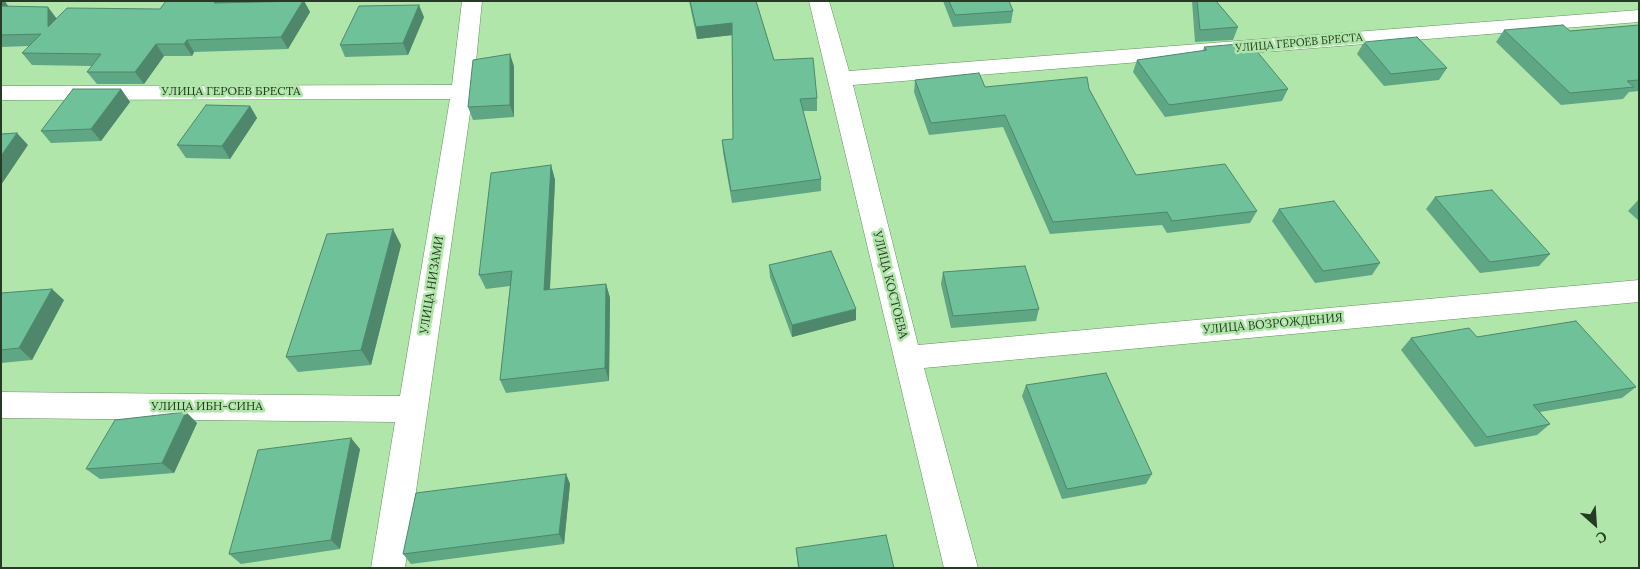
<!DOCTYPE html>
<meta charset="utf-8">
<style>
body{margin:0}
#map{position:relative;width:1640px;height:569px;overflow:hidden;background:#b0e6a9;font-family:Lora,serif}
canvas{display:block}
.frame{position:absolute;inset:0;border:2px solid #263b23;pointer-events:none}
.north{position:absolute;left:1570px;top:499px;width:50px;height:50px;-webkit-text-stroke:4px #b0e6a9;paint-order:stroke;rotate:154deg;font-size:14px;font-weight:700;line-height:20px;text-align:center;color:#263b23}
.north::after{content:'';display:block;margin:auto;width:18px;height:22px;background:#263b23;clip-path:polygon(50% 0,100% 100%,50% 72%,0 100%)}
</style>
<div id="map">
<canvas width="1640" height="569"></canvas>
<div class="frame"></div>
<div class="north">С</div>
</div>
<script>
const context = document.querySelector('canvas').getContext('2d');
context.lineJoin = 'round';
const toPath = rows => new Path2D(rows.map(r => 'M' + r).join(''));
function trace(path, color, width, dash) { context.strokeStyle = color; context.lineWidth = width; context.lineCap = dash ? 'butt' : 'round'; context.setLineDash(dash || []); context.stroke(path); }
function fill(path, color) { context.fillStyle = color; context.fill(path, 'evenodd'); }
function drawText(font, color, halo, rows, align = 'center') {
  context.font = font + ' Lora,serif'; context.lineWidth = 5; context.setLineDash([]); context.textBaseline = 'middle'; context.strokeStyle = halo; context.fillStyle = color; for (const [text, x, y, turn = 0] of rows) {
    context.save(); context.translate(x, y); context.rotate((+turn || 0) * Math.PI / 180); context.textAlign = isNaN(turn) ? turn : align; if (halo) context.strokeText(text, 0, 0); context.fillText(text, 0, 0); context.restore();
  }
}
const minor = toPath([
 [462,1,482,1,473,92,405,568,371,568,395,422,1,418,1,392,400,396,450,99,1,100,1,86,452,85,462,1],
 [809,1,829,1,849,71,1639,10,1639,22,853,85,918,345,1639,280,1639,302,924,368,978,568,944,568,809,1]
]);
const wall = toPath([
 [1,1,8,6,57,18,160,9,225,1,226,2,304,1,310,12,288,49,194,52,192,56,164,56,144,84,97,84,87,72,92,66,32,65,22,53,29,46,1,47],
 [689,1,756,1,774,60,817,98,817,111,803,111,821,179,821,191,732,203,723,152,722,140,733,139,732,35,697,39],
 [943,1,1009,1,1013,11,1011,23,953,27],
 [1192,1,1216,1,1238,27,1233,40,1195,42],
 [424,17,408,55,345,57,340,45],
 [1639,25,1639,91,1629,92,1623,99,1561,105,1496,42,1504,30,1570,31],
 [1364,42,1447,68,1439,80,1384,86,1357,54],
 [1204,47,1288,89,1282,101,1165,117,1133,72,1137,60,1203,51],
 [514,66,514,117,473,120,468,107],
 [915,80,985,87,1089,89,1136,175,1257,211,1250,223,1167,233,1162,225,1050,234,1003,127,929,135,914,92],
 [121,89,130,102,101,141,51,143,41,131],
 [250,106,257,118,230,159,186,158,177,145],
 [551,165,555,180,550,290,606,284,610,298,609,381,506,393,500,380,510,286,486,289,479,275],
 [1435,197,1550,254,1539,266,1480,273,1426,209],
 [1639,199,1639,221,1628,211],
 [1279,209,1380,263,1372,275,1315,283,1272,221],
 [401,245,371,365,298,372,286,357],
 [769,265,856,320,792,337,770,277],
 [943,272,1039,309,1036,321,951,328,941,284],
 [1,293,64,300,32,360,1,363],
 [1477,337,1636,387,1622,398,1540,412,1550,424,1537,435,1475,447,1401,350,1411,338],
 [1026,385,1152,474,1146,484,1062,499,1022,396],
 [186,412,197,423,174,473,100,479,86,469],
 [360,449,340,549,241,564,229,554],
 [566,474,570,484,564,544,411,564,403,554],
 [796,548,894,568,798,568]
]);
const shadedWall = toPath([
 [1,1,5,1,8,6,1,13],
 [216,1,225,1,228,6,214,3],
 [303,1,304,1,310,12,288,49,281,37],
 [419,5,424,17,408,55,403,43],
 [48,7,57,19,48,27],
 [732,23,733,35,697,39,696,27],
 [187,40,194,52,192,56,184,44],
 [156,44,164,56,144,84,135,72],
 [510,54,514,66,514,117,510,105],
 [121,89,130,102,101,141,91,129],
 [250,106,257,118,230,159,222,146],
 [17,133,28,145,1,185,1,156],
 [551,165,555,180,549,304,544,290],
 [393,229,401,245,371,365,361,350],
 [606,284,610,298,609,381,605,368],
 [52,289,64,300,32,360,19,348],
 [856,309,856,320,792,337,792,325],
 [186,412,197,423,174,473,162,463],
 [351,438,360,449,340,549,331,540],
 [566,474,570,484,564,544,559,534]
]);
const building = toPath([
 [166,1,216,1,214,3,303,1,281,37,187,40,184,44,156,44,135,72,87,72,101,54,22,53,41,34,1,35,1,6,48,7,48,27,67,8,160,9,166,1],
 [690,1,756,1,774,60,813,58,817,98,800,99,821,179,731,191,722,140,733,139,732,23,696,27,690,1],
 [949,1,1009,1,1013,11,955,15,949,1],
 [1197,1,1216,1,1238,27,1200,30,1197,1],
 [419,5,403,43,340,45,359,6,419,5],
 [1563,25,1570,31,1639,25,1639,80,1627,81,1634,87,1570,93,1504,30,1563,25],
 [1417,37,1447,68,1391,74,1364,42,1417,37],
 [1250,43,1288,89,1169,105,1137,60,1207,50,1204,47,1250,43],
 [510,54,510,105,468,107,473,60,510,54],
 [979,73,985,87,1087,77,1089,89,1136,175,1225,164,1257,211,1172,221,1167,212,1053,222,1005,115,931,123,915,80,979,73],
 [73,89,121,89,91,129,41,131,73,89],
 [206,105,250,106,222,146,177,145,206,105],
 [17,133,1,156,1,134,17,133],
 [551,165,544,290,606,284,605,368,500,380,512,271,479,275,491,173,551,165],
 [1492,190,1550,254,1490,262,1435,197,1492,190],
 [1334,201,1380,263,1323,271,1279,209,1334,201],
 [393,229,361,350,286,357,327,234,393,229],
 [831,251,856,309,792,325,769,265,831,251],
 [1025,266,1039,309,953,316,943,272,1025,266],
 [52,289,19,348,1,350,1,293,52,289],
 [1576,321,1636,387,1533,405,1550,424,1487,437,1411,338,1469,328,1477,337,1576,321],
 [1106,373,1152,474,1067,489,1026,385,1106,373],
 [186,412,162,463,86,469,115,420,186,412],
 [351,438,331,540,229,554,258,450,351,438],
 [566,474,559,534,403,554,416,493,566,474],
 [886,535,894,568,799,568,796,548,886,535]
]);
const farStreetnames = [
 ["УЛИЦА ГЕРОЕВ БРЕСТА",1299,43,-5]
];
const streetNames = [
 ["УЛИЦА ГЕРОЕВ БРЕСТА",231,92],
 ["УЛИЦА НИЗАМИ",432,285,-81],
 ["УЛИЦА КОСТОЕВА",890,285,76],
 ["УЛИЦА ВОЗРОЖДЕНИЯ",1273,324,-5],
 ["УЛИЦА ИБН-СИНА",207,407]
];
trace(minor, '#60925a', 1);
fill(minor, '#fff');
fill(wall, '#5fa684');
fill(shadedWall, '#4e876c');
fill(building, '#6fc19a');
trace(building, '#4e876c', 1);
drawText('11px', '#263b23', '#b0e6a9', farStreetnames);
drawText('12px', '#263b23', '#b0e6a9', streetNames);
</script>
